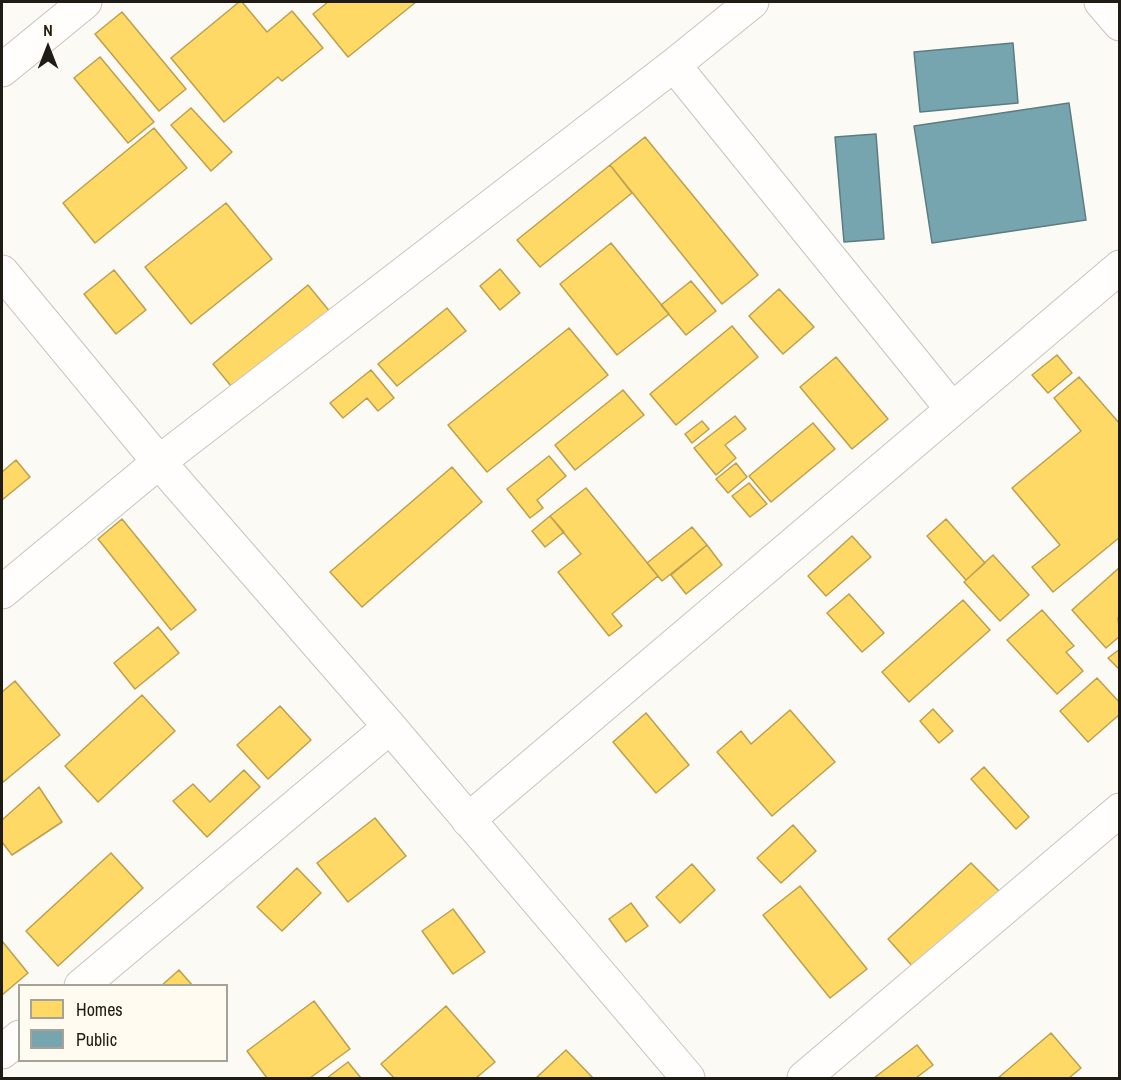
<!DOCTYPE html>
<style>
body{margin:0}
#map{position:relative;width:1121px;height:1080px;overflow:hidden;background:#fcfaf4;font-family:"Archivo Narrow",sans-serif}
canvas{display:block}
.frame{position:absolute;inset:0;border:3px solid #1e1c15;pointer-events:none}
.legend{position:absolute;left:18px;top:984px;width:210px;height:78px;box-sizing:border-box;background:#fffbf0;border:2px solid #a5a298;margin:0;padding:8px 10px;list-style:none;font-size:18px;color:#1e1c15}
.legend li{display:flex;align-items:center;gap:12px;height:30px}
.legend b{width:30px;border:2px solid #a5a298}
.north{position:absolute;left:18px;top:18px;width:60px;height:60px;-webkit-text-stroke:4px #fffbf0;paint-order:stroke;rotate:0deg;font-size:16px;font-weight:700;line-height:24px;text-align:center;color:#1e1c15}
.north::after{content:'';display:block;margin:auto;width:21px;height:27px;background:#1e1c15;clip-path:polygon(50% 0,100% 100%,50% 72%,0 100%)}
</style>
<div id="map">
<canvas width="1121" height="1080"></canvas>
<div class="frame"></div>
<ul class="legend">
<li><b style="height:16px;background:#ffd966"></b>Homes</li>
<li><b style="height:16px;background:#76a5af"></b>Public</li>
</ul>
<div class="north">N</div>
</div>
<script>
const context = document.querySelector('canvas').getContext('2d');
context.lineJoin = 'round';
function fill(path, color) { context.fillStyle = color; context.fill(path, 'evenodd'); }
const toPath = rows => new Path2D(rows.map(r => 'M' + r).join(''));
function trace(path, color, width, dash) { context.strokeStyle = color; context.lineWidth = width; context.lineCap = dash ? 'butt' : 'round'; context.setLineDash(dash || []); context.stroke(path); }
const homes = toPath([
 [239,2,242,2,267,32,292,11,323,48,282,81,278,77,224,122,171,58,239,2],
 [328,2,416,2,348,57,313,14,328,2],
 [122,12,186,89,159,111,95,34,122,12],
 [100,57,154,122,128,143,74,78,100,57],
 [191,108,232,152,211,171,171,125,191,108],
 [154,128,187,168,95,243,63,203,154,128],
 [645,137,758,275,722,304,610,165,645,137],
 [610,165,632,193,540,267,517,240,610,165],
 [226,203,272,259,191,324,145,267,226,203],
 [611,243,669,314,617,355,560,284,611,243],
 [500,269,520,293,500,310,480,286,500,269],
 [114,270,146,310,116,334,84,294,114,270],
 [691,281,716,311,686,335,661,305,691,281],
 [308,285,331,313,236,392,213,364,308,285],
 [779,289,814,327,783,354,749,316,779,289],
 [447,308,466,331,397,386,378,364,447,308],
 [732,326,758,357,676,425,650,394,732,326],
 [569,328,608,375,487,472,448,425,569,328],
 [1057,355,1072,373,1048,393,1032,375,1057,355],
 [836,357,888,419,852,449,800,387,836,357],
 [371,370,394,398,378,411,367,398,343,418,330,403,371,370],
 [1079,377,1120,424,1120,537,1053,592,1032,567,1060,545,1012,488,1081,431,1054,398,1079,377],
 [623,390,644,415,575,470,555,445,623,390],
 [735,416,746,429,725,445,736,458,716,475,694,448,735,416],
 [702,421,709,429,692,443,685,434,702,421],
 [813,423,835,449,771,502,749,476,813,423],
 [549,456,566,476,537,500,543,508,530,518,507,489,549,456],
 [16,460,30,477,2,500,2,472,16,460],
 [736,463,747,477,728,493,716,479,736,463],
 [452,467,482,502,362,607,330,572,452,467],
 [749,483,767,504,750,517,732,496,749,483],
 [586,488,658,576,612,614,622,626,609,636,558,572,581,554,550,516,586,488],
 [550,516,564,532,545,547,532,531,550,516],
 [122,519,196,610,171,630,98,539,122,519],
 [946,519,985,563,966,580,927,536,946,519],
 [692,527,707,545,662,581,647,563,692,527],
 [852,536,871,557,826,596,808,576,852,536],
 [707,545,722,565,686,594,671,575,707,545],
 [993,555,1029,595,1000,621,964,582,993,555],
 [1120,567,1120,617,1118,618,1120,636,1106,648,1072,610,1120,567],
 [849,594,884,633,862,652,827,613,849,594],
 [963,600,990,630,909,702,882,672,963,600],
 [1042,610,1074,646,1066,652,1083,671,1057,694,1007,640,1042,610],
 [158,627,179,653,135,689,114,663,158,627],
 [1120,649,1120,670,1108,658,1120,649],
 [1097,678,1120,703,1120,714,1088,742,1060,711,1097,678],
 [15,681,60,735,2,783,2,692,15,681],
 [142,695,175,731,98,802,65,766,142,695],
 [280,706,311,740,268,779,237,745,280,706],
 [933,709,953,731,939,743,920,721,933,709],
 [790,710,835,762,772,816,717,752,741,731,751,744,790,710],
 [646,713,689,765,656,793,613,742,646,713],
 [984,767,1029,817,1016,829,971,779,984,767],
 [244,770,260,787,207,837,173,801,193,784,210,802,244,770],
 [39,787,62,822,12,855,2,842,2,820,39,787],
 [375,818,406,856,348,902,317,863,375,818],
 [793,825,816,851,781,883,757,858,793,825],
 [111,853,143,888,58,966,26,931,111,853],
 [971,863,999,891,915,969,888,939,971,863],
 [692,864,715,890,680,923,656,897,692,864],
 [297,868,321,893,282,931,257,907,297,868],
 [800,886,867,969,830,998,763,915,800,886],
 [631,903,648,926,626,942,609,919,631,903],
 [453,909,485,952,453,974,422,931,453,909],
 [2,941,28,973,2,995,2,941],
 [179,970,193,986,161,986,179,970],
 [314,1001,350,1049,310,1078,267,1078,247,1051,314,1001],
 [446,1006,495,1062,476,1078,394,1078,381,1064,446,1006],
 [1051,1033,1081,1068,1069,1078,998,1078,1051,1033],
 [917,1045,933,1065,916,1078,874,1078,917,1045],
 [566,1050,593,1078,536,1078,566,1050],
 [348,1062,361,1078,327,1078,348,1062]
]);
const public = toPath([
 [1013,43,1018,103,920,112,914,52,1013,43],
 [1069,103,1086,220,932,243,914,126,1069,103],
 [876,134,884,239,844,242,835,137,876,134]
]);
const minor = toPath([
 [1101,2,1120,24],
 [674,65,952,409],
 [2,70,85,2],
 [2,272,159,462,390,727,688,1078],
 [2,592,159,462,674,65,752,2],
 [468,820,1120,267],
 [81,986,390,727],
 [2,1052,20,1037],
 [804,1078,1120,810]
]);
fill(homes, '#ffd966');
trace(homes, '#bca04e', 1.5);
fill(public, '#76a5af');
trace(public, '#5c7c81', 1.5);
trace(minor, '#c6c4be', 35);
trace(minor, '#fffefd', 33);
</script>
